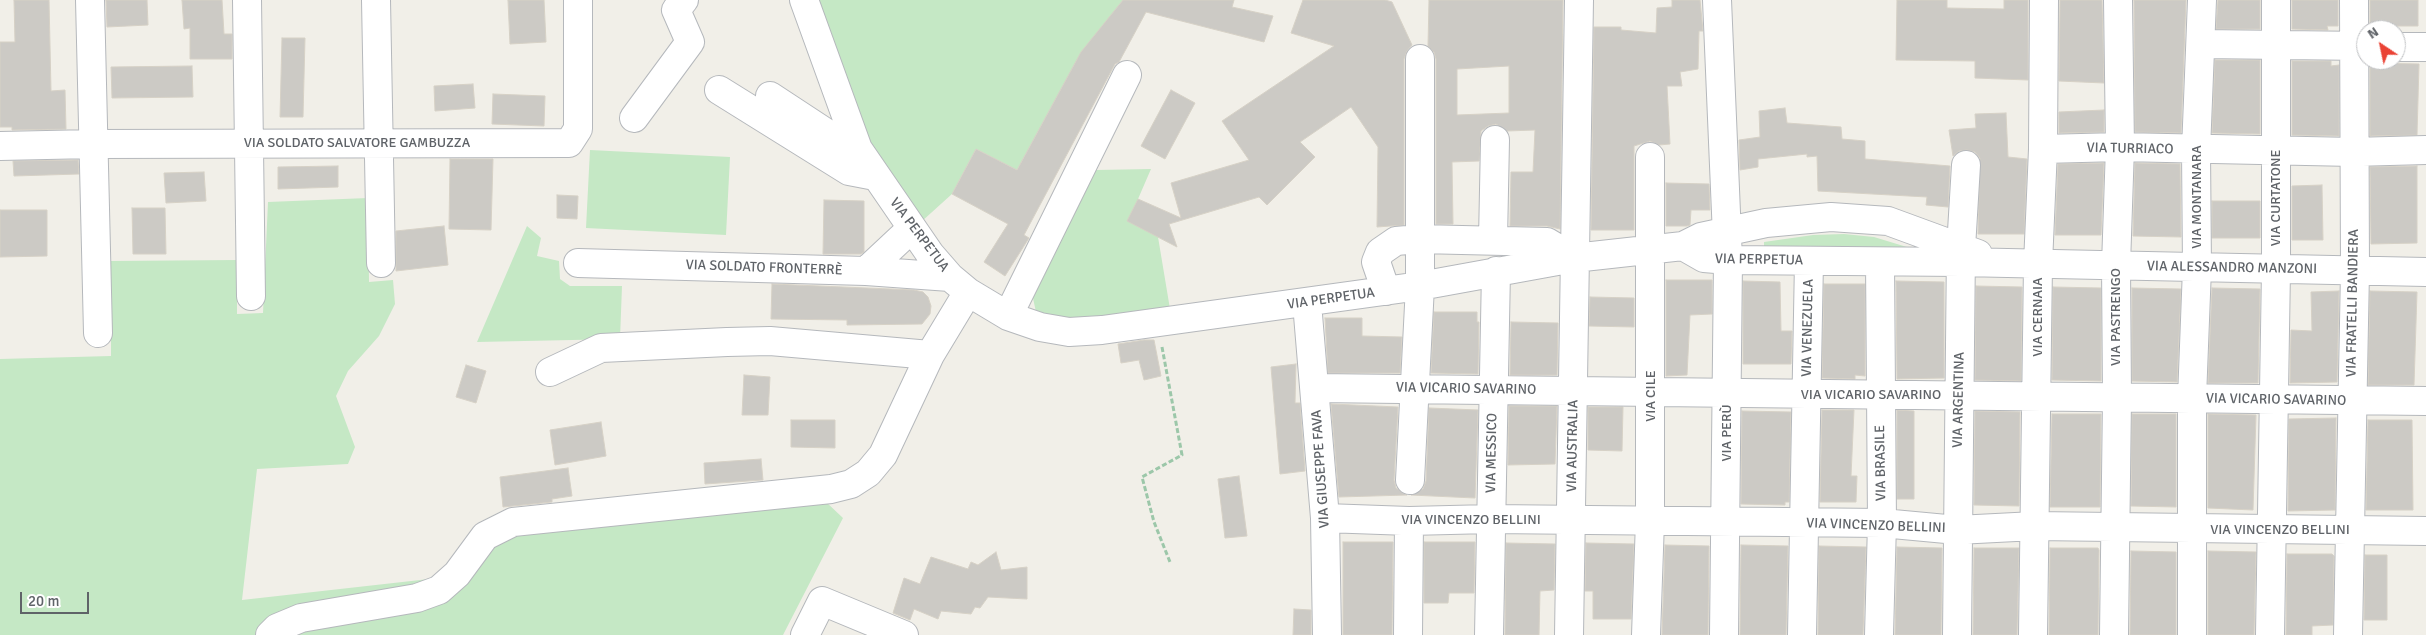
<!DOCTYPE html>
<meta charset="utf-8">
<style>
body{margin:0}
#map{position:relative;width:2426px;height:635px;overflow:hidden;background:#f1efe8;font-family:Signika,sans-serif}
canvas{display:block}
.north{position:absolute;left:2356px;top:20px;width:50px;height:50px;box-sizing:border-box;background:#fff;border:1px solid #bfc1c3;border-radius:50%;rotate:326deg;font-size:14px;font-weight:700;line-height:20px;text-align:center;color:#5f6368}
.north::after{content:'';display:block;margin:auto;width:18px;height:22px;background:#ea4335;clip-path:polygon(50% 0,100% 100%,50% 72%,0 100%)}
.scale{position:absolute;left:20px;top:592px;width:69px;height:22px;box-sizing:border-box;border:2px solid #5f6368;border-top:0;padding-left:6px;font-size:15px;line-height:18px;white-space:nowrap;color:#5f6368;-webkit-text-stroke:4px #fff;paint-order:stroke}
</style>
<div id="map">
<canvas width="2426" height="635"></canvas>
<div class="north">N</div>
<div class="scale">20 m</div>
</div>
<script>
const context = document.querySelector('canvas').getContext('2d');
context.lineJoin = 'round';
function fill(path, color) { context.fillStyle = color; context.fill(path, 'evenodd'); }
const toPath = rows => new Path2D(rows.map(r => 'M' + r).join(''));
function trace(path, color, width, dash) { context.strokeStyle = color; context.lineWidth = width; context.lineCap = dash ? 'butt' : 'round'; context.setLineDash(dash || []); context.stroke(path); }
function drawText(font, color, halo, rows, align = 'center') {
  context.font = font + ' Signika,sans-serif'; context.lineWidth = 4; context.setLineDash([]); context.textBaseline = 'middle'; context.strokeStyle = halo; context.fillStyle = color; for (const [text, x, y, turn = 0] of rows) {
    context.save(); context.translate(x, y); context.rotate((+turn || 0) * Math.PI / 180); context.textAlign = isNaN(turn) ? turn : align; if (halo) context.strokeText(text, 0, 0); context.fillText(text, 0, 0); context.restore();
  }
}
const green = toPath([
 [817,0,1123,0,1076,62,1017,170,976,149,952,194,921,222,861,129],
 [590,150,730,157,726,235,586,228],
 [1151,169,1138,199,1157,231,1170,309,1077,320,1036,312,1031,289,1096,170],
 [368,198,369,282,393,280,395,304,379,336,348,371,336,396,355,447,348,464,257,469,242,600,438,578,263,627,256,635,0,635,0,359,111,356,111,261,237,260,237,314,263,313,268,202],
 [527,226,541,238,537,256,559,261,560,279,570,286,622,286,620,339,477,342],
 [1844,234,1874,237,1920,251,1764,248,1764,242,1813,235],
 [825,501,843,518,783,635,276,635,406,608,490,543,511,532]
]);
const building = toPath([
 [14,0,49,0,51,91,65,90,66,129,12,130,12,127,0,127,0,42,15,42,14,0],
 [106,0,147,0,148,25,107,27,106,0],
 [182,0,222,0,224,34,232,34,232,59,190,59,190,28,184,29,182,0],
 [508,0,544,0,546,42,510,44,508,0],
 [1123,0,1234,0,1232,7,1273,16,1264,42,1146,12,1119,62,1115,64,1024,235,1029,238,1005,276,984,262,1008,224,952,194,976,149,1017,170,1081,52,1123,0],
 [1303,0,1385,0,1392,2,1412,45,1407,51,1404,59,1404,225,1377,227,1378,147,1351,107,1300,142,1315,157,1267,205,1259,197,1169,224,1177,247,1127,221,1138,199,1181,218,1171,183,1249,160,1222,121,1334,46,1291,33,1303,0],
 [1429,0,1563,0,1560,229,1547,226,1510,226,1511,172,1533,172,1535,130,1507,131,1496,124,1488,126,1481,131,1479,161,1452,162,1453,224,1436,224,1436,59,1434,52,1428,46,1429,0],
 [1509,66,1509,113,1457,115,1457,69,1509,66],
 [1672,0,1700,0,1703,31,1699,31,1698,69,1680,72,1682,86,1667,86,1670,144,1659,145,1650,141,1634,146,1634,230,1591,230,1594,27,1621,27,1621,30,1656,33,1657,8,1672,7,1672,0],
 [1897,0,1947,0,1947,8,2004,9,2004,0,2028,0,2028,80,1975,78,1975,61,1896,60,1897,0],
 [2060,0,2102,0,2104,83,2059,81,2060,0],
 [2134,0,2186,0,2181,133,2135,132,2134,0],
 [2218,0,2260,0,2260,29,2216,29,2218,0],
 [2292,0,2338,0,2338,26,2327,26,2328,30,2292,29,2292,0],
 [2370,0,2418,0,2418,26,2370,26,2370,0],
 [282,38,305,38,303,117,280,117,282,38],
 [2215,60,2260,60,2260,134,2212,133,2215,60],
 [2292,61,2331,61,2331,66,2339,65,2339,136,2292,135,2292,61],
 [2370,63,2419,64,2417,135,2370,136,2370,63],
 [192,66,193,97,112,98,111,67,192,66],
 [473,84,475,108,435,111,434,86,473,84],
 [1171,90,1195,103,1165,159,1141,146,1171,90],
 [493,94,545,96,544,126,492,124,493,94],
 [1785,108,1787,123,1841,127,1842,139,1865,141,1865,159,1950,166,1948,207,1926,205,1927,197,1818,191,1817,156,1807,157,1807,154,1758,159,1758,167,1740,170,1739,140,1760,137,1759,111,1785,108],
 [2104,110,2104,132,2059,133,2059,112,2104,110],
 [2006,113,2008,157,2027,159,2024,234,1978,234,1980,158,1975,152,1967,150,1959,151,1953,156,1949,130,1976,128,1975,114,2006,113],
 [450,159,493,159,491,230,449,229,450,159],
 [78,160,79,174,14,176,13,161,78,160],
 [2104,163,2101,235,2055,235,2058,164,2104,163],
 [2135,163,2180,164,2181,237,2133,236,2135,163],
 [338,166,338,187,278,189,278,167,338,166],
 [2417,166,2417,243,2371,244,2370,167,2417,166],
 [204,172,206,201,166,203,164,173,204,172],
 [1666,183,1709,184,1710,210,1691,210,1690,225,1687,226,1666,226,1666,183],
 [2322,185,2323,240,2292,240,2292,186,2322,185],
 [557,195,578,196,577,219,557,218,557,195],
 [824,200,864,201,864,252,861,254,823,254,824,200],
 [2212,201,2260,201,2260,238,2212,238,2212,201],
 [132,208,165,208,166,254,133,254,132,208],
 [0,210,47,210,47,256,0,257,0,210],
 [444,226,448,265,396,271,396,231,444,226],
 [1666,280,1712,280,1712,314,1690,315,1687,375,1666,376,1666,280],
 [1743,281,1780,282,1781,331,1792,331,1791,364,1743,364,1743,281],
 [1896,281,1944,282,1944,378,1897,379,1896,281],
 [772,284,914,290,923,292,928,297,931,306,930,314,922,324,847,325,847,320,771,319,772,284],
 [1824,284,1865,284,1865,376,1855,375,1855,379,1822,378,1824,284],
 [1976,286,2022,287,2021,381,1975,380,1976,286],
 [2053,287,2101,288,2101,381,2052,380,2053,287],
 [2132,288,2181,289,2177,382,2132,381,2132,288],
 [2212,288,2260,289,2258,383,2208,383,2212,288],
 [2339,291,2337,382,2290,383,2291,330,2312,331,2311,292,2339,291],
 [2370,291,2417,292,2414,385,2368,385,2370,291],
 [1590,297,1634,298,1634,327,1589,326,1590,297],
 [1434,312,1477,312,1477,322,1479,322,1478,374,1431,373,1434,312],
 [1325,318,1362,318,1362,336,1402,337,1400,373,1328,373,1325,318],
 [1511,322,1558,323,1557,375,1510,375,1511,322],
 [1144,340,1154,340,1161,376,1144,380,1139,360,1121,363,1118,344,1144,340],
 [1296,364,1295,403,1300,403,1305,471,1280,474,1271,367,1296,364],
 [466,365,486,371,476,403,456,397,466,365],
 [744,375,770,377,768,415,742,415,744,375],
 [1331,404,1398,407,1394,480,1396,488,1407,495,1339,497,1331,404],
 [1509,406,1557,406,1555,464,1508,465,1509,406],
 [1588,407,1623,407,1622,451,1588,450,1588,407],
 [1429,408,1478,410,1475,498,1411,495,1423,489,1426,481,1429,408],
 [1822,410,1854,410,1851,476,1857,476,1856,502,1820,502,1822,410],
 [1897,410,1914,411,1914,499,1897,499,1897,410],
 [1742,411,1791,412,1789,502,1785,502,1785,505,1741,504,1742,411],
 [1975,411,2020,412,2019,506,1974,505,1975,411],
 [2052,414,2101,414,2100,507,2050,507,2052,414],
 [2132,414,2176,414,2176,507,2131,506,2132,414],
 [2208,414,2256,415,2253,510,2208,508,2208,414],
 [2336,418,2335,510,2288,511,2289,419,2336,418],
 [791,420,835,420,835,448,791,447,791,420],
 [2368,420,2412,420,2413,510,2366,510,2368,420],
 [601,422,606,456,555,465,550,430,601,422],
 [761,459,763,480,705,484,704,463,761,459],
 [568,468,572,496,552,499,552,502,503,507,500,477,568,468],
 [1239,476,1247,536,1225,538,1218,479,1239,476],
 [1343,542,1393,542,1392,635,1343,635,1343,542],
 [1424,542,1475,542,1474,593,1449,593,1448,603,1424,603,1424,542],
 [1506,543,1555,544,1554,590,1540,591,1539,635,1505,635,1506,543],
 [1586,543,1634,544,1631,619,1593,619,1593,591,1585,591,1586,543],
 [1665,545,1709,546,1708,635,1662,635,1665,545],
 [1741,545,1788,546,1786,635,1740,635,1741,545],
 [1819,546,1866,547,1863,635,1818,635,1819,546],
 [1897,547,1942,548,1941,635,1895,635,1897,547],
 [1974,548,2019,548,2017,635,1973,635,1974,548],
 [2050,548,2098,548,2099,550,2098,635,2049,635,2050,548],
 [2131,551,2176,552,2176,635,2130,635,2131,551],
 [2208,551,2256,552,2254,635,2208,635,2208,551],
 [996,552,1001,570,1027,567,1027,599,988,597,980,608,975,607,971,614,941,611,938,619,914,609,910,620,893,613,904,578,920,584,931,557,968,569,971,562,978,565,996,552],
 [2287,554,2332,554,2334,556,2333,625,2312,626,2312,635,2286,635,2287,554],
 [2365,555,2387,555,2387,620,2364,620,2365,555],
 [1294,609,1311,610,1311,635,1293,635,1294,609]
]);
const path = toPath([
 [1162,347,1182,455,1142,477,1154,522,1170,562]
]);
const minor = toPath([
 [90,0,98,333],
 [247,0,251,296],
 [376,0,381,263],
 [804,0,858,149,930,254,950,277,968,292,1008,316,1040,327,1069,332,1102,330,1420,286,1574,258,1683,246,1704,258,1728,260,1961,262,2426,272],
 [1717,0,1728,260,1724,635],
 [2202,44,2366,46],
 [2396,47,2426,47],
 [719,90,849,171,875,176],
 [770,96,840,142],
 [634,118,690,42,676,10,684,0],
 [0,146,93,144,569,143,578,129,578,0],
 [2043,149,2120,147,2353,152,2426,150],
 [1493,240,1495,140],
 [1683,246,1701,237,1766,223,1831,217,1888,221,1978,254],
 [578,263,866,271,950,277],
 [866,271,912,228],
 [1386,291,1376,262,1380,252,1396,241,1419,239,1547,242,1574,258],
 [1307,303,1325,518,1327,635],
 [1008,316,1127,75],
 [550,372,601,348,727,342,770,341,930,355],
 [1316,388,2426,401],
 [1410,480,1420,286,1420,59],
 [1325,518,1409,521,1491,519,1882,523,1957,530,2035,526,2426,531],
 [270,635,277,628,301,618,417,598,439,590,457,574,485,536,513,522,831,489,851,484,868,473,883,455,930,355,968,292],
 [805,635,822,601,904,635],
 [1408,635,1409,521],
 [1489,635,1496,271],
 [1569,635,1579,0],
 [1646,635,1650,521,1650,157],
 [1802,635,1809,261],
 [1879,635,1882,523,1880,262],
 [1957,635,1961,248,1966,165],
 [2033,635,2038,264,2043,149,2044,0],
 [2114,635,2117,398,2116,265,2120,147,2118,0],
 [2192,635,2192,398,2197,268,2196,150,2202,0],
 [2270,635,2276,270,2276,0],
 [2348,635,2355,271,2354,0]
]);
const streetNames = [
 ["VIA SOLDATO SALVATORE GAMBUZZA",357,143],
 ["VIA TURRIACO",2130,149,1],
 ["VIA MONTANARA",2197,197,-90],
 ["VIA CURTATONE",2276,198,-90],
 ["VIA PERPETUA",919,235,53],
 ["VIA PERPETUA",1759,260,1],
 ["VIA SOLDATO FRONTERRÈ",764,268,2],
 ["VIA ALESSANDRO MANZONI",2232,268,1],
 ["VIA PERPETUA",1331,299,-8],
 ["VIA FRATELLI BANDIERA",2353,303,-89],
 ["VIA CERNAIA",2038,317,-90],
 ["VIA PASTRENGO",2116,317,-90],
 ["VIA VENEZUELA",1808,328,-89],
 ["VIA VICARIO SAVARINO",1466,389,1],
 ["VIA VICARIO SAVARINO",1871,395],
 ["VIA CILE",1651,396,-90],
 ["VIA ARGENTINA",1959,400,-89],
 ["VIA VICARIO SAVARINO",2276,400,1],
 ["VIA PERÙ",1727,433,-90],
 ["VIA AUSTRALIA",1573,446,-89],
 ["VIA MESSICO",1492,453,-89],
 ["VIA BRASILE",1881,463,-91],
 ["VIA GIUSEPPE FAVA",1321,469,-94],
 ["VIA VINCENZO BELLINI",1471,520],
 ["VIA VINCENZO BELLINI",1876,526,2],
 ["VIA VINCENZO BELLINI",2280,530]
];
fill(green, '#c5e8c5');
fill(building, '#cccac5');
trace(building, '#d6d1c6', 1);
trace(minor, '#b5b8bc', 30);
trace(path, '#9cc7a9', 3, [5, 2.5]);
trace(minor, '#fff', 28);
drawText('14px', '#5f6368', '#fff', streetNames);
</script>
